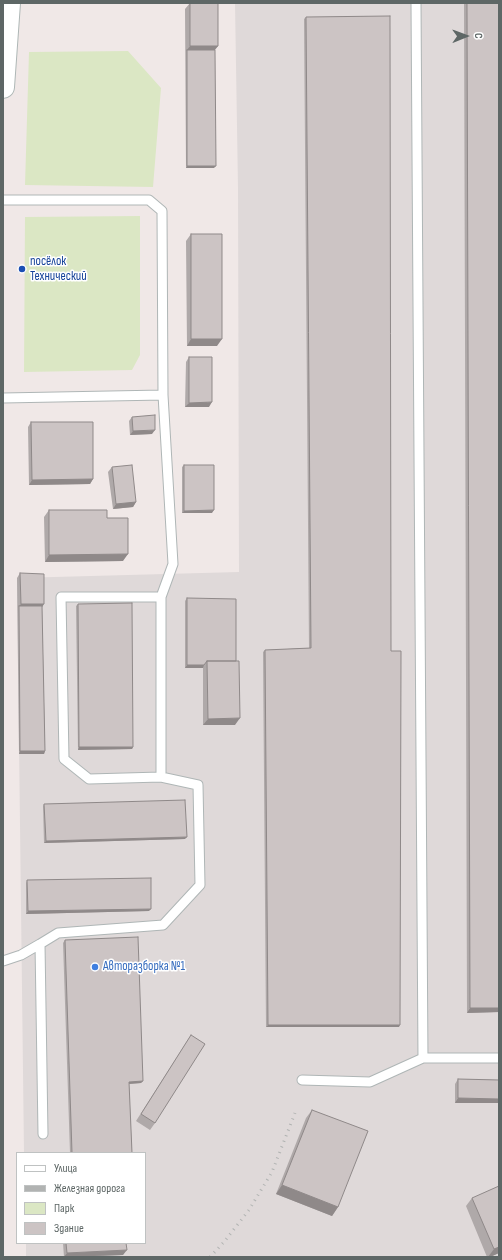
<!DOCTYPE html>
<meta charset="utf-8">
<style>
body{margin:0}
#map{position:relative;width:502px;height:1260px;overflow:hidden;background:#f0e8e7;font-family:"Sofia Sans Condensed",sans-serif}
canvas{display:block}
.frame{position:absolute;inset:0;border:4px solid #5e6766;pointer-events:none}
.legend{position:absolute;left:16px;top:1152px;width:130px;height:92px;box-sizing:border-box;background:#fff;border:1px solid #bfc2c2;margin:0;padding:5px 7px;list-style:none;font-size:12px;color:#5e6766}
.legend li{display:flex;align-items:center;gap:8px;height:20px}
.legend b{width:20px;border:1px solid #bfc2c2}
.north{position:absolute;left:446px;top:16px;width:40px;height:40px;-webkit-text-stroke:3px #fff;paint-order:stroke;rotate:89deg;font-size:11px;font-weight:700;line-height:16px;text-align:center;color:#5e6766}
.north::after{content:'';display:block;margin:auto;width:14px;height:18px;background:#5e6766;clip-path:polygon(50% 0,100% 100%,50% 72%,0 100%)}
</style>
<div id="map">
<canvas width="502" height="1260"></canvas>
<div class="frame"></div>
<ul class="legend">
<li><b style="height:5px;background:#fff"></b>Улица</li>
<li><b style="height:5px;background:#b1b3b2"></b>Железная дорога</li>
<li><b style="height:11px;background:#dbe7c4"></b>Парк</li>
<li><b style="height:11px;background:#ccc4c4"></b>Здание</li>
</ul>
<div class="north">С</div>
</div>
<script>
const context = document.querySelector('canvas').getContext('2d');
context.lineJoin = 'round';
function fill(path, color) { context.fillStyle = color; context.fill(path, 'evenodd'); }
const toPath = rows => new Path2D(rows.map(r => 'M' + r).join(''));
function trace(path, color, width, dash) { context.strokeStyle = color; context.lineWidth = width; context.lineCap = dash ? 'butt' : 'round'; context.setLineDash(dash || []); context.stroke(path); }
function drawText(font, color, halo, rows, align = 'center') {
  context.font = font + ' "Sofia Sans Condensed",sans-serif'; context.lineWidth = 3; context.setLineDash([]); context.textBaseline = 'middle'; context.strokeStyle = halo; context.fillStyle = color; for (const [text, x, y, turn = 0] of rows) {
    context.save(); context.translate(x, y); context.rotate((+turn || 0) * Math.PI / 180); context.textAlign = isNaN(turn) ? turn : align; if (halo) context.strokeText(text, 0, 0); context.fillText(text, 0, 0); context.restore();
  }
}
const industrial = toPath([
 [235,3,499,3,499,1257,26,1257,26,1243,145,1243,145,1153,24,1153,17,578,239,572,238,188]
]);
const green = toPath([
 [128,51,161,88,153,187,25,185,29,52],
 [140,216,140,355,132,370,24,372,25,217]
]);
const service = toPath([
 [416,3,423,1058],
 [3,200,149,200,162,211,163,395,173,564,161,597,161,777],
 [3,398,163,395],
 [3,961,21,955,40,944],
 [302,1080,370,1082,423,1058,499,1058],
 [43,1134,40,944,58,933,163,925,200,885,198,785,161,777,89,779,64,759,61,597,161,597]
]);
const secondary = toPath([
 [3,87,9,3]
]);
const rail = toPath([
 [210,1257,224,1242,249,1210,272,1172,295,1113]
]);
const wall = toPath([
 [190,3,218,3,218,46,215,50,214,168,186,168,185,9],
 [464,3,499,3,499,1012,467,1013],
 [306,17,391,651,399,1027,266,1027,263,652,265,650,309,648,304,19],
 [191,234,217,346,187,346,186,241],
 [189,357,209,407,185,407,186,362],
 [132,417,152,434,130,435,129,421],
 [31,422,93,479,90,484,29,485,28,427],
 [184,465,212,513,182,513,182,467],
 [112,467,136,502,133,507,113,509,108,472],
 [49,510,107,518,123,561,45,562,44,517],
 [20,573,42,606,45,751,44,754,19,754,17,578],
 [187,598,235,725,203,725,203,668,185,668,185,601],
 [78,604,133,747,132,749,78,750,76,606],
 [44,804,185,839,44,843,43,806],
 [27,880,149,911,26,914,26,883],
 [65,940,143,1081,141,1083,129,1084,132,1153,70,1153,63,943],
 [191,1035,155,1123,150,1130,136,1121],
 [458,1079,499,1080,499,1103,455,1103,455,1084],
 [312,1110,338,1207,332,1216,276,1194,306,1118],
 [472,1198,499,1253,490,1257,487,1257,466,1206],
 [63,1243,126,1243,123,1255,77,1257,64,1257]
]);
const shadedWall = toPath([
 [190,46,218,46,213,52,187,50],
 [187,166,216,166,214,168,186,168],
 [191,339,222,339,217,346,187,346],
 [212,402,209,407,185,407,189,403],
 [155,430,152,434,130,435,133,431],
 [93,479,90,484,29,485,32,480],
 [136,502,133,507,113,509,116,504],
 [214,510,212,513,182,513,184,511],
 [128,554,123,561,45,562,49,555],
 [21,604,44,604,41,609,19,606],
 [187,665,204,665,203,668,185,668],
 [240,718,235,725,203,725,208,719],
 [79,747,133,747,132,749,78,750],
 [20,751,45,751,44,754,19,754],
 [187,837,185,839,44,843,46,841],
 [151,909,149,911,26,914,28,911],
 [470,1008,499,1008,499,1012,467,1013],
 [268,1025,400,1025,399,1027,266,1027],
 [143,1081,141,1083,128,1084,129,1082],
 [458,1098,499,1099,499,1103,455,1103],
 [282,1185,338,1207,332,1216,276,1194],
 [499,1247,499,1253,490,1257,488,1257,494,1249],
 [127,1250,123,1255,64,1257,67,1253]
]);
const building = toPath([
 [190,3,218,3,218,46,190,46,190,3],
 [467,3,499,3,499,1008,470,1008,467,3],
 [390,16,391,651,401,651,400,1025,268,1025,265,650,311,648,306,17,390,16],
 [187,50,215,50,216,166,187,166,187,50],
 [191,234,222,234,222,339,191,339,191,234],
 [189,357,212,357,212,402,189,403,189,357],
 [155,415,155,430,133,431,132,417,155,415],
 [31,422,93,422,93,479,32,480,31,422],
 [132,465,136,502,116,504,112,467,132,465],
 [184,465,214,465,214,510,184,511,184,465],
 [49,510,107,510,107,518,128,518,128,554,49,555,49,510],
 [20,573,44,574,44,604,21,604,20,573],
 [187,598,236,599,236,661,207,661,204,665,187,665,187,598],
 [132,603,133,747,79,747,78,604,132,603],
 [19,606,42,606,45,751,20,751,19,606],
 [207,661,239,661,240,718,208,719,207,661],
 [185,800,187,837,46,841,44,804,185,800],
 [151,878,151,909,28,911,27,880,151,878],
 [138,937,143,1081,129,1082,132,1153,72,1153,65,940,138,937],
 [191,1035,205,1044,155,1123,141,1114,191,1035],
 [458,1079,499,1080,499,1099,458,1098,458,1079],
 [312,1110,368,1131,338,1207,282,1185,312,1110],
 [499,1186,499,1247,494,1249,472,1198,499,1186],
 [66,1243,126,1243,127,1250,67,1253,66,1243]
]);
const markers = [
 [22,269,4,"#1a4fb4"],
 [95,967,4,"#3f7fe0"]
];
const transitNames = [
 ["посёлок",30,262],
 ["Технический",30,277]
];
const shopNames = [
 ["Авторазборка №1",103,967]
];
fill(industrial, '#dfd9d9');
fill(green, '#dbe7c4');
trace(service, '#afb6b6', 11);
trace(secondary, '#aeb7b6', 24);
trace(service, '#fff', 9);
trace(secondary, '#fff', 22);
trace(rail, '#b1b3b2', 3, [1, 5]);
fill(wall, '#afa9a9');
fill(shadedWall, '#8f8989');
fill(building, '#ccc4c4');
trace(building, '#8f8989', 1);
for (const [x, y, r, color] of markers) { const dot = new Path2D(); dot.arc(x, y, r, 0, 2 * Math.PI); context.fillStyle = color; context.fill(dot); trace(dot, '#fff', 1.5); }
drawText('13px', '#164399', '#fff', transitNames, 'left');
drawText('13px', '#366cbe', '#fff', shopNames, 'left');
</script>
